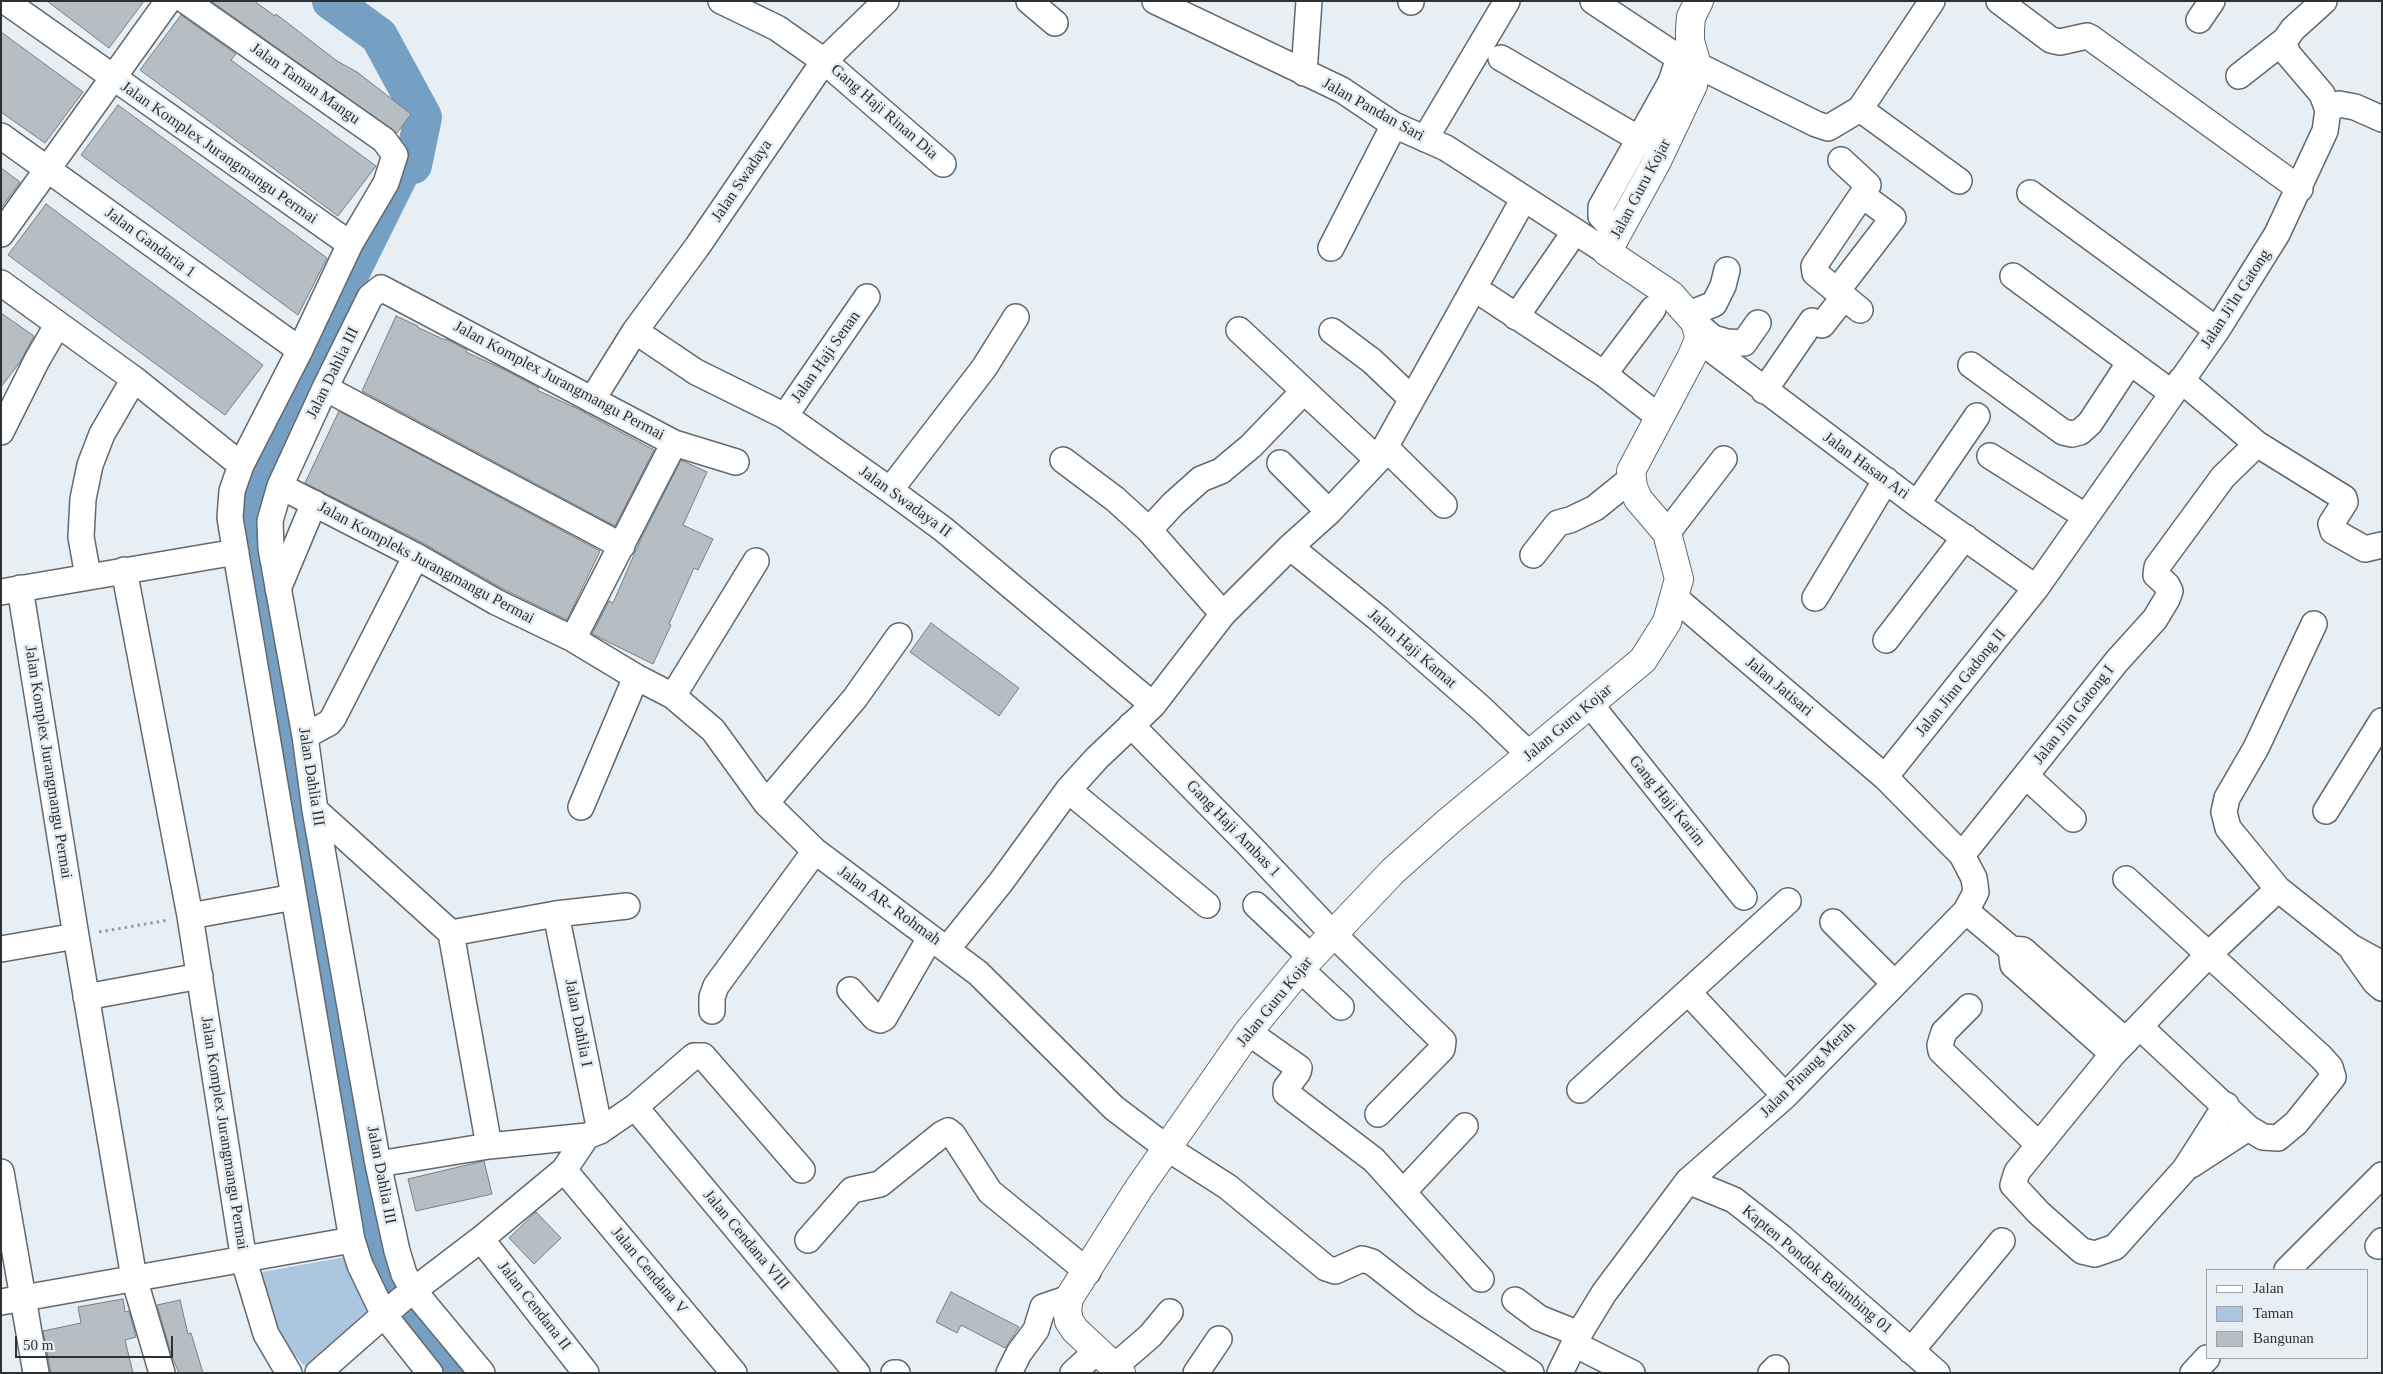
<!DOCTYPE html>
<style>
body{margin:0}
#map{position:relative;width:2383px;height:1374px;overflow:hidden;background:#e7eff5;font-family:"Times New Roman",serif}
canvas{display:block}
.frame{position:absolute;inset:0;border:2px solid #2e3133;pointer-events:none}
.legend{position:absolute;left:2206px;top:1269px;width:162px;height:90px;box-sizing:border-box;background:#e7eff5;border:1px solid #9da3a7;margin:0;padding:6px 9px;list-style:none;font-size:15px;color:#2e3133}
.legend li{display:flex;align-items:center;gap:10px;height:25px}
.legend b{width:25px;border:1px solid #9da3a7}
.scale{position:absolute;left:15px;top:1336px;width:158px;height:22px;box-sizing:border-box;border:2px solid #2e3133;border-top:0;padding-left:6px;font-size:15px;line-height:18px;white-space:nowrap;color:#2e3133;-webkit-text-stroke:4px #e7eff5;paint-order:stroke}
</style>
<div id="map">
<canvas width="2383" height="1374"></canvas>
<div class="frame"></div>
<ul class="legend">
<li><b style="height:6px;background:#fff"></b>Jalan</li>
<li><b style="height:14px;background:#acc6df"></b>Taman</li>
<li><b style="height:14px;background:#b6bdc3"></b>Bangunan</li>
</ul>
<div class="scale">50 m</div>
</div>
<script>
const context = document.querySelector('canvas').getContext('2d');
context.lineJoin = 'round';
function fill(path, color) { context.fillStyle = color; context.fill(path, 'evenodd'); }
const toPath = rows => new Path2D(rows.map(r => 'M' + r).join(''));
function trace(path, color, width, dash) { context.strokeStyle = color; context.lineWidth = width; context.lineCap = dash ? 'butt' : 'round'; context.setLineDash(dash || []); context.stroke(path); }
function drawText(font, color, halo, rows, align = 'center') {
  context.font = font + ' "Times New Roman",serif'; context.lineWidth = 5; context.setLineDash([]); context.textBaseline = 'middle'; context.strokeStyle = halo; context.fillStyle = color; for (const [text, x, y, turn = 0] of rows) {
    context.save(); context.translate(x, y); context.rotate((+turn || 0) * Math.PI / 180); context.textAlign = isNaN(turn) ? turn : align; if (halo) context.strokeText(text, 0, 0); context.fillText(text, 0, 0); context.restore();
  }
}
const green = toPath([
 [345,1257,348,1269,377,1317,310,1372,270,1328,262,1272]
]);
const canal = toPath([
 [413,165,266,462,252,502,251,533,377,1265,384,1282,456,1373]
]);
const river = toPath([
 [331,1,379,36,423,117,413,165]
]);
const building = toPath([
 [47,1,144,1,109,48,47,1],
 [211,1,254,1,275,16,276,14,337,61,357,72,411,114,397,133,211,1],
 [181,15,236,54,231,60,376,166,338,216,140,70,181,15],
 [1,32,83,92,45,143,1,112,1,32],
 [118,105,327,258,298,315,81,155,118,105],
 [1,168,20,182,1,208,1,168],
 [46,204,263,365,225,415,8,255,46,204],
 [1,313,34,336,20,362,1,387,1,313],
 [396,316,418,326,417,327,445,340,446,339,467,350,466,352,505,370,539,388,537,390,578,409,654,450,615,526,362,391,396,316],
 [339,411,600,551,567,620,503,589,423,543,305,483,339,411],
 [681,460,707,472,683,525,713,539,698,570,694,568,669,624,671,625,653,664,592,634,609,601,613,603,641,539,681,460],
 [931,623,1019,688,999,716,910,652,931,623],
 [484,1161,492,1194,416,1211,408,1179,484,1161],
 [536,1212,561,1238,534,1264,509,1238,536,1212],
 [951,1292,1019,1327,1005,1348,961,1325,957,1333,936,1322,951,1292],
 [123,1299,125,1312,129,1311,136,1337,125,1340,133,1373,51,1373,43,1331,81,1323,78,1307,123,1299],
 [180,1300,188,1334,191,1333,203,1373,179,1373,172,1357,157,1305,180,1300]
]);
const path = toPath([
 [99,932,169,920]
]);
const minor = toPath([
 [5,1,350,244],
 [186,1,384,140,395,155,386,183,350,244,300,350,241,465,232,491,230,518,352,1240,360,1265,384,1315,430,1373],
 [721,1,777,28,824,61,943,164],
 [1029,1,1055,23],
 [1155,1,1342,90,1394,125,1446,148,1607,252],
 [1593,1,1679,58,1697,65,1816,124,1828,128,1860,109,1932,1],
 [1999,1,2051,40,2060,42,2087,36,2091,38,2300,189],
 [1411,2,1411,1],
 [2199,20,2212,1],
 [1501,58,1639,139],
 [1304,73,1309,1],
 [2239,76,2285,40],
 [1860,109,1959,181],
 [2328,110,2339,104,2355,107,2382,119],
 [1,136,300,350],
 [1425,139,1507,1],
 [1841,160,1868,185,1862,195],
 [2030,193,2217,330],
 [1617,233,1601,216,1601,207,1671,82,1679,58],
 [1,234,168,1],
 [1331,248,1394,125],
 [2013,276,2172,393],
 [1,283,134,379,241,465],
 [1486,296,1604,374,1659,417],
 [1844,297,1860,310],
 [1689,314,1714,304,1723,286,1727,270],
 [1516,317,1567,243],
 [1700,327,1713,338,1727,342,1744,343,1758,323],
 [1239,330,1378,460],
 [635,331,696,372,785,416,890,490,943,529,1153,705],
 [1332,331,1372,361,1412,399],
 [1699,340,1917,504,2036,588],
 [1971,365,2063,432,2072,434,2080,432,2090,423,2130,362],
 [1604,374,1653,309],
 [2181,380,2257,444,2344,498,2345,502,2331,524,2333,531,2365,549,2382,545],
 [325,388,622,546],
 [1764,391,1812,321,1822,325,1844,297,1815,273,1814,266,1862,195,1893,218,1837,291],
 [592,400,635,331,697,247,824,61,886,1],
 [785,416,867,297],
 [1,432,37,360,58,324],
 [1385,447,1444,505],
 [1990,456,2085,516],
 [1063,460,1115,499,1149,530],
 [1280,463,1329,512],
 [280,486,416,556,496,602,573,639,636,677,673,696,713,730,766,803,815,851,978,973,1114,1108,1167,1148,1228,1187,1326,1268,1335,1271,1362,1259,1372,1262,1423,1302,1531,1373],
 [890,490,984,368,1016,317],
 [1917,504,1977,416],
 [1667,533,1724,459],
 [1290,547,1379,619,1482,709,1530,755],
 [1533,555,1558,523,1570,520,1595,508,1631,479],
 [124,570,190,916,244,1261,266,1334,289,1373],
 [88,576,81,537,83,499,90,465,102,434,134,379],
 [20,588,76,936,134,1278,162,1373],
 [278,589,314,503],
 [1,592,236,552],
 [1815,598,1886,480],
 [1223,614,1149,530,1173,504,1201,479,1221,471,1251,446,1304,391],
 [2314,624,2256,748,2227,798,2224,812,2228,828,2278,889,2351,947,2382,964],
 [573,639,674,443],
 [1886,640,1965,537],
 [673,696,756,561],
 [1590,704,1744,897],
 [1131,725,1249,845,1333,934,1443,1041,1442,1049,1378,1114],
 [305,736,329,723,333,718,416,556],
 [2026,776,2073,819],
 [1885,777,2036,588,2217,330,2277,234,2325,131,2328,110,2322,94,2288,54,2285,47,2285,40,2293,29,2324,1],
 [1068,790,1207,905],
 [766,803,855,698,899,636],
 [581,807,636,677],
 [315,810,451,933],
 [2326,811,2382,721],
 [1962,855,2117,661,2155,619,2167,599,2170,591,2167,585,2156,575,2157,567,2223,477,2257,444],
 [2126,879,2321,1057,2330,1067,2333,1077,2296,1123,2278,1138,2263,1137,2248,1128,2140,1027],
 [1256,905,1311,957],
 [1966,911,2011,949],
 [556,914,600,1131],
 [190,916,294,897],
 [1833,922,1894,983],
 [451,933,489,1146],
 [451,933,556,914,627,906],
 [948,948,1001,882,1068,790,1097,758,1153,705,1223,614,1290,547,1329,512,1378,460,1523,200],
 [1,949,76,936],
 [2353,951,2375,982,2382,988],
 [1300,969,1341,1007],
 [850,990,875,1018,880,1020,884,1018,930,938],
 [1688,992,1785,1096],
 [86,997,200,976],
 [1969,1007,1944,1032,1940,1045,1941,1051,2039,1145],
 [712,1011,712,997,716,986,815,851],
 [1248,1032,1299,1068,1298,1072,1286,1088,1286,1093,1374,1160,1481,1279],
 [2113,1054,2013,965,2011,949,2023,950,2126,1041],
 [1580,1090,1788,901],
 [2226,1105,2185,1169,2115,1247,2095,1254,2082,1251,2039,1213,2013,1185,2017,1172,2113,1054,2208,955,2278,889],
 [635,1107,857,1373],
 [378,1164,489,1146,587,1136],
 [2191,1165,2248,1128],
 [564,1170,734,1373],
 [1,1172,36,1373],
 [1688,1181,1734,1200,1781,1237,1937,1373],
 [1403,1192,1465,1126],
 [481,1239,586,1373],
 [808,1240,852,1190,880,1184,942,1134,948,1131,953,1135,990,1192,1088,1272],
 [2378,1246,2382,1241],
 [2287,1270,2382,1175],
 [1515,1300,1539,1318,1579,1334],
 [1,1302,352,1240],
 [1574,1344,1632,1373],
 [1911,1351,2002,1241],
 [1114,1367,1150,1336,1170,1312],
 [318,1373,401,1300,481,1239,564,1170,587,1136,600,1131,635,1107,694,1056,703,1056,802,1170],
 [482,1373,413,1290,404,1274,397,1251,378,1164,315,810,305,736,271,548,270,521,280,486,325,388,370,297,381,288,674,443,736,462],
 [894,1373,897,1373],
 [1009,1373,1019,1353,1036,1330,1043,1307,1069,1298],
 [1073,1373,1097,1351],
 [1196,1373,1219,1339],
 [1560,1373,1579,1334,1604,1293,1688,1181,1785,1096,1966,911,1976,892,1974,878,1962,855,1885,777,1674,597],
 [1771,1373,1776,1368],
 [2193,1373,2207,1358]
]);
const tertiary = toPath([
 [1121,1373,1075,1330,1069,1321,1067,1310,1069,1298,1139,1188,1248,1032,1300,969,1393,871,1449,821,1643,660,1667,622,1679,579,1667,533,1638,499,1633,487,1631,471,1691,358,1699,340,1698,332,1695,322,1671,295,1607,252,1656,163,1693,85,1697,65,1690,41,1690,29,1691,17,1699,1]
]);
const streetNames = [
 ["Jalan Taman Mangu",305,84,35],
 ["Jalan Pandan Sari",1373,110,29],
 ["Gang Haji Rinan Dia",884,112,41],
 ["Jalan Komplex Jurangmangu Permai",219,153,35],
 ["Jalan Swadaya",742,181,-56],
 ["Jalan Guru Kojar",1641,189,-62],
 ["Jalan Gandaria 1",150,243,36],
 ["Jalan Ji'ln Gatong",2236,299,-57],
 ["Jalan Haji Senan",826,357,-55],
 ["Jalan Dahlia III",333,373,-64],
 ["Jalan Komplex Jurangmangu Permai",559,381,28],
 ["Jalan Hasan Ari",1866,466,36],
 ["Jalan Swadaya II",905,502,36],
 ["Jalan Kompleks Jurangmangu Permai",426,563,28],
 ["Jalan Haji Kamat",1412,649,41],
 ["Jalan Jinn Gadong II",1961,683,-51],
 ["Jalan Jatisari",1779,687,40],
 ["Jalan Jiin Gatong I",2074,715,-52],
 ["Jalan Guru Kojar",1568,723,-40],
 ["Jalan Komplex Jurangmangu Permai",48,762,81],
 ["Jalan Dahlia III",311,777,81],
 ["Gang Haji Karim",1667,801,51],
 ["Gang Haji Ambas 1",1233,829,46],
 ["Jalan AR- Rohmah",889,906,36],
 ["Jalan Guru Kojar",1275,1002,-51],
 ["Jalan Dahlia I",578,1023,79],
 ["Jalan Pinang Merah",1808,1070,-45],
 ["Jalan Komplex Jurangmangu Permai",224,1133,81],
 ["Jalan Dahlia III",381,1175,79],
 ["Jalan Cendana VIII",746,1240,50],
 ["Kapten Pondok Belimbing 01",1817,1270,40],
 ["Jalan Cendana V",649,1271,50],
 ["Jalan Cendana II",534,1306,52]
];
fill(green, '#acc6df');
trace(canal, '#769fc4', 22);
trace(river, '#769fc4', 38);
fill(building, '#b6bdc3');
trace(building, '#787e84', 1);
trace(minor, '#62696e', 28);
trace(tertiary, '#62696e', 30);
trace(path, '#969ca0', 3, [2.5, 4]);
trace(minor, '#fff', 25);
trace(tertiary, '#fff', 28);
drawText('16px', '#2e3133', '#e7eff5', streetNames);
</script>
